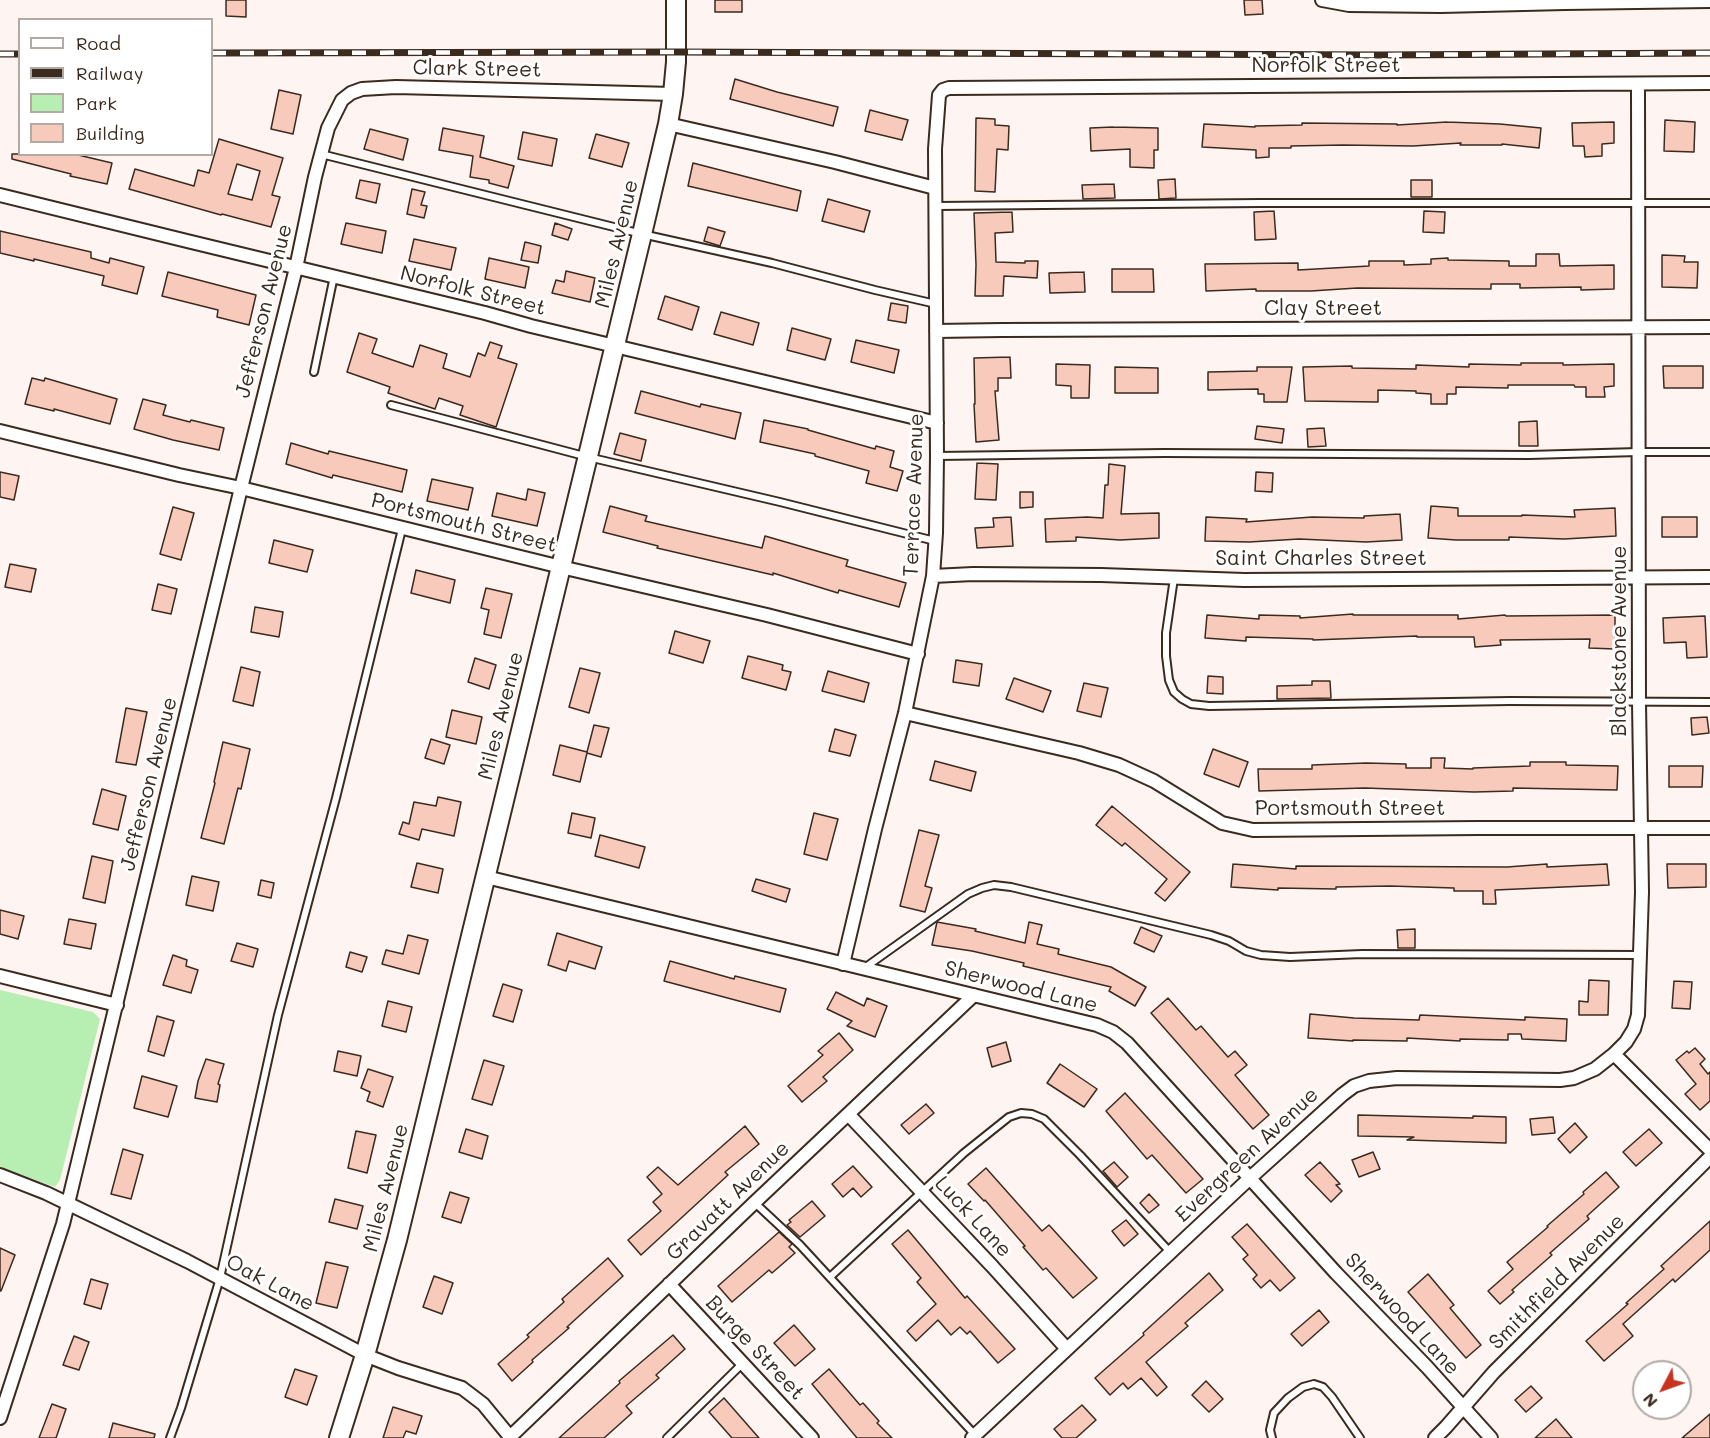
<!DOCTYPE html>
<style>
body{margin:0}
#map{position:relative;width:1710px;height:1438px;overflow:hidden;background:#fef4f2;font-family:Mali,sans-serif}
canvas{display:block}
.legend{position:absolute;left:18px;top:18px;width:195px;height:138px;box-sizing:border-box;background:#fff;border:2px solid #b1aaa5;margin:0;padding:8px 10px;list-style:none;font-size:18px;color:#3b2a1e}
.legend li{display:flex;align-items:center;gap:12px;height:30px}
.legend b{width:30px;border:2px solid #b1aaa5}
.north{position:absolute;left:1632px;top:1360px;width:60px;height:60px;box-sizing:border-box;background:#fff;border:2px solid #b1aaa5;border-radius:50%;rotate:229deg;font-size:16px;font-weight:700;line-height:24px;text-align:center;color:#3b2a1e}
.north::after{content:'';display:block;margin:auto;width:21px;height:27px;background:#c8321e;clip-path:polygon(50% 0,100% 100%,50% 72%,0 100%)}
</style>
<div id="map">
<canvas width="1710" height="1438"></canvas>
<ul class="legend">
<li><b style="height:8px;background:#fff"></b>Road</li>
<li><b style="height:8px;background:#3b2a1e"></b>Railway</li>
<li><b style="height:16px;background:#b7eeb1"></b>Park</li>
<li><b style="height:16px;background:#f8cabc"></b>Building</li>
</ul>
<div class="north">N</div>
</div>
<script>
const context = document.querySelector('canvas').getContext('2d');
context.lineJoin = 'round';
function fill(path, color) { context.fillStyle = color; context.fill(path, 'evenodd'); }
const toPath = rows => new Path2D(rows.map(r => 'M' + r).join(''));
function trace(path, color, width, dash) { context.strokeStyle = color; context.lineWidth = width; context.lineCap = dash ? 'butt' : 'round'; context.setLineDash(dash || []); context.stroke(path); }
function drawText(font, color, halo, rows, align = 'center') {
  context.font = font + ' Mali,sans-serif'; context.lineWidth = 6; context.setLineDash([]); context.textBaseline = 'middle'; context.strokeStyle = halo; context.fillStyle = color; for (const [text, x, y, turn = 0] of rows) {
    context.save(); context.translate(x, y); context.rotate((+turn || 0) * Math.PI / 180); context.textAlign = isNaN(turn) ? turn : align; if (halo) context.strokeText(text, 0, 0); context.fillText(text, 0, 0); context.restore();
  }
}
const green = toPath([
 [0,990,93,1012,100,1019,60,1180,55,1187,0,1167]
]);
const building = toPath([
 [226,0,246,0,246,17,226,16,226,0],
 [715,0,742,0,742,12,715,12,715,0],
 [1244,0,1262,0,1263,14,1245,15,1244,0],
 [735,79,777,92,838,107,833,126,730,99,735,79],
 [279,90,301,95,293,134,271,129,279,90],
 [870,110,908,120,902,140,865,131,870,110],
 [976,118,995,119,995,125,1009,126,1008,150,997,149,995,192,975,191,976,118],
 [1665,120,1695,122,1694,152,1664,151,1665,120],
 [1447,122,1500,124,1541,128,1539,148,1502,144,1502,145,1460,145,1461,143,1413,146,1343,145,1291,146,1291,148,1269,148,1269,157,1256,158,1256,150,1202,147,1204,124,1255,127,1255,126,1302,125,1302,123,1397,124,1397,125,1447,122],
 [1614,122,1614,143,1602,144,1602,156,1585,157,1584,146,1573,146,1572,123,1614,122],
 [1113,127,1158,128,1158,150,1154,150,1154,168,1130,167,1130,149,1091,151,1090,128,1113,127],
 [443,128,484,136,480,157,514,166,508,188,489,183,489,180,470,177,473,156,439,150,443,128],
 [370,129,408,139,403,160,364,149,370,129],
 [523,132,557,139,552,166,518,159,523,132],
 [596,134,629,143,622,167,589,158,596,134],
 [219,139,283,158,272,195,280,197,271,227,222,214,221,215,129,189,135,169,194,186,198,170,209,173,219,139],
 [237,164,260,171,252,200,228,194,237,164],
 [12,154,74,154,112,163,107,184,70,176,71,174,12,159,12,154],
 [693,163,801,191,797,211,688,186,693,163],
 [1175,179,1176,198,1159,199,1158,180,1175,179],
 [360,180,380,184,376,203,356,198,360,180],
 [1411,180,1432,180,1432,197,1411,197,1411,180],
 [1114,184,1115,198,1083,199,1082,185,1114,184],
 [412,189,425,192,421,205,427,206,424,218,407,214,412,189],
 [828,199,870,211,864,232,822,221,828,199],
 [1274,211,1276,239,1255,240,1254,212,1274,211],
 [1424,211,1445,212,1444,233,1423,232,1424,211],
 [1012,212,1013,232,995,233,996,262,1025,263,1025,261,1038,261,1037,278,1004,276,1003,296,975,296,976,265,974,213,1012,212],
 [346,223,386,231,382,253,341,244,346,223],
 [555,223,572,229,568,240,552,235,555,223],
 [708,227,725,232,720,246,704,241,708,227],
 [0,231,91,252,91,258,109,263,110,258,144,267,137,294,102,285,104,276,34,259,34,261,0,253,0,231],
 [414,239,456,248,451,270,409,261,414,239],
 [525,242,541,246,538,263,521,260,525,242],
 [1536,254,1559,254,1560,266,1614,265,1614,289,1581,290,1581,287,1520,288,1520,284,1491,284,1491,289,1357,288,1311,291,1256,291,1256,289,1206,291,1205,264,1298,263,1298,270,1369,266,1369,261,1404,261,1404,265,1431,264,1431,259,1448,258,1448,260,1509,261,1509,266,1536,266,1536,254],
 [1662,255,1685,256,1684,262,1698,262,1697,288,1662,287,1662,255],
 [489,258,529,267,525,288,485,279,489,258],
 [1112,269,1153,269,1154,292,1112,292,1112,269],
 [566,271,595,278,590,302,552,293,556,280,564,282,566,271],
 [168,272,256,295,249,325,217,317,218,310,162,296,168,272],
 [1084,272,1085,292,1050,293,1049,273,1084,272],
 [665,296,699,307,692,330,658,319,665,296],
 [891,303,908,306,906,323,888,320,891,303],
 [721,312,759,323,753,345,714,334,721,312],
 [792,328,831,339,825,360,787,350,792,328],
 [359,333,377,339,372,353,413,367,420,345,447,354,443,368,470,377,478,353,485,356,490,342,502,346,498,358,517,364,496,427,460,415,463,406,439,398,435,409,388,393,390,387,347,372,359,333],
 [856,340,899,350,894,373,851,362,856,340],
 [1010,357,1011,378,998,378,998,391,995,391,999,440,976,442,974,404,975,404,974,358,1010,357],
 [1521,363,1563,363,1563,365,1614,364,1614,386,1604,387,1605,397,1586,397,1586,387,1575,387,1574,385,1508,385,1508,388,1456,387,1456,394,1447,394,1447,404,1431,404,1431,394,1416,393,1416,391,1378,390,1378,402,1305,401,1303,367,1352,366,1352,368,1416,369,1416,365,1469,367,1469,364,1521,365,1521,363],
 [1056,364,1090,365,1089,398,1071,398,1071,386,1056,385,1056,364],
 [1663,366,1703,366,1703,388,1664,388,1663,366],
 [1115,367,1158,368,1158,393,1115,393,1115,367],
 [1257,367,1292,367,1287,402,1264,402,1264,394,1258,394,1258,389,1208,390,1208,372,1257,371,1257,367],
 [32,378,44,381,45,378,117,399,110,424,54,409,54,411,25,404,32,378],
 [641,391,700,407,701,404,741,413,735,439,635,413,641,391],
 [143,399,166,405,163,415,190,422,191,420,224,428,219,450,173,440,134,429,143,399],
 [764,420,808,429,808,430,875,449,876,446,894,451,890,467,903,471,897,491,866,483,869,471,815,456,815,454,760,442,764,420],
 [1537,421,1538,446,1519,446,1519,422,1537,421],
 [1257,426,1284,429,1282,443,1255,439,1257,426],
 [1324,428,1326,446,1308,447,1307,429,1324,428],
 [620,433,646,440,641,461,614,454,620,433],
 [291,443,328,454,329,451,407,470,402,492,333,475,332,478,286,464,291,443],
 [977,463,998,464,996,500,975,499,977,463],
 [1109,464,1125,466,1121,514,1159,513,1159,538,1120,540,1076,537,1076,541,1046,542,1045,519,1087,517,1103,518,1105,485,1108,485,1109,464],
 [0,472,19,476,14,500,0,497,0,472],
 [1256,472,1273,473,1272,492,1255,491,1256,472],
 [432,479,473,488,468,510,427,501,432,479],
 [528,489,545,493,537,526,492,516,497,493,526,500,528,489],
 [1020,492,1033,492,1033,507,1020,508,1020,492],
 [610,506,647,516,645,521,762,548,765,536,848,560,846,566,906,583,899,607,839,590,838,593,773,573,773,575,657,548,658,546,603,532,610,506],
 [1431,506,1458,508,1458,516,1522,516,1522,515,1575,517,1574,510,1615,508,1616,536,1564,539,1509,537,1509,540,1456,540,1428,538,1431,506],
 [173,507,194,513,181,560,160,554,173,507],
 [1400,514,1402,540,1366,542,1299,539,1249,542,1205,541,1206,517,1247,519,1246,522,1312,517,1364,518,1364,516,1400,514],
 [1011,517,1013,546,977,548,975,528,994,527,993,518,1011,517],
 [1662,517,1697,517,1697,537,1662,537,1662,517],
 [274,540,313,550,307,572,269,563,274,540],
 [10,564,36,569,31,592,5,587,10,564],
 [416,570,455,580,450,603,411,593,416,570],
 [158,584,177,589,171,614,152,610,158,584],
 [486,588,512,594,501,638,484,634,489,610,481,608,486,588],
 [255,607,283,612,279,637,251,632,255,607],
 [1353,614,1353,615,1458,615,1458,619,1505,615,1506,616,1615,615,1615,649,1589,648,1590,639,1500,640,1501,645,1475,647,1474,637,1417,637,1417,636,1313,640,1313,639,1246,637,1246,641,1205,638,1207,615,1259,619,1259,615,1300,616,1300,618,1353,614],
 [1705,616,1707,657,1687,658,1686,642,1664,643,1663,618,1705,616],
 [675,631,710,641,703,663,669,653,675,631],
 [748,656,783,665,782,670,791,672,786,690,742,678,748,656],
 [475,658,496,665,489,689,468,682,475,658],
 [956,660,982,664,979,686,953,682,956,660],
 [241,667,260,672,253,706,233,701,241,667],
 [580,668,600,673,589,713,569,707,580,668],
 [828,671,869,683,864,702,822,691,828,671],
 [1208,676,1223,677,1223,694,1207,693,1208,676],
 [1014,678,1051,691,1043,712,1006,699,1014,678],
 [1312,681,1330,681,1331,698,1277,699,1277,686,1312,685,1312,681],
 [1084,683,1108,688,1101,717,1077,711,1084,683],
 [126,708,147,712,136,765,116,762,126,708],
 [452,710,482,717,476,744,446,737,452,710],
 [1707,717,1709,733,1692,735,1691,718,1707,717],
 [594,725,609,728,601,757,587,753,580,782,553,775,560,745,587,752,594,725],
 [835,729,856,735,850,756,829,751,835,729],
 [431,739,450,745,444,764,425,758,431,739],
 [223,742,250,749,241,789,238,788,224,844,201,838,215,783,214,782,223,742],
 [1213,749,1248,762,1239,787,1204,774,1213,749],
 [1431,758,1445,758,1444,768,1473,769,1473,768,1530,766,1530,762,1566,762,1566,765,1618,766,1617,790,1513,788,1513,791,1474,792,1365,788,1259,791,1258,769,1312,769,1312,765,1366,763,1406,764,1406,768,1431,768,1431,758],
 [935,761,976,772,971,791,930,780,935,761],
 [1669,766,1703,766,1702,787,1669,787,1669,766],
 [102,789,126,796,118,830,93,824,102,789],
 [438,797,461,802,454,836,422,829,419,840,399,834,403,822,409,824,414,802,436,806,438,797],
 [1112,806,1190,872,1165,901,1155,893,1167,879,1125,843,1122,846,1096,825,1112,806],
 [572,813,595,818,591,838,568,833,572,813],
 [814,813,838,819,827,860,804,854,814,813],
 [919,830,939,835,925,886,932,888,925,912,900,906,919,830],
 [600,835,645,847,639,868,595,856,600,835],
 [92,856,113,861,105,903,83,898,92,856],
 [417,863,443,869,438,893,411,887,417,863],
 [1233,864,1296,869,1296,866,1507,867,1547,864,1547,867,1607,864,1609,885,1495,890,1496,904,1483,904,1483,891,1454,891,1454,888,1390,886,1336,887,1336,889,1278,888,1278,890,1231,887,1233,864],
 [1667,864,1706,864,1706,887,1668,888,1667,864],
 [192,876,219,882,213,911,186,905,192,876],
 [756,879,790,889,786,902,752,891,756,879],
 [261,880,274,883,271,898,258,895,261,880],
 [0,910,24,916,18,939,0,934,0,910],
 [69,919,96,924,91,949,64,944,69,919],
 [937,922,976,929,975,931,1025,943,1029,922,1042,925,1037,944,1059,949,1058,954,1111,967,1146,987,1135,1006,1109,991,1111,987,1023,966,1024,963,972,951,932,945,937,922],
 [1141,927,1162,936,1154,952,1134,943,1141,927],
 [1415,929,1415,948,1398,948,1397,930,1415,929],
 [557,933,602,947,595,969,569,961,566,971,548,965,557,933],
 [408,935,428,940,419,974,382,964,386,950,403,954,408,935],
 [237,943,258,949,253,967,231,961,237,943],
 [350,952,367,957,362,972,346,967,350,952],
 [173,955,187,960,186,966,198,970,191,993,163,985,173,955],
 [670,961,734,979,735,976,786,989,780,1012,664,981,670,961],
 [1589,980,1609,981,1608,1015,1579,1015,1579,1001,1588,1002,1589,980],
 [1674,981,1692,982,1690,1009,1672,1008,1674,981],
 [503,984,522,990,513,1022,493,1016,503,984],
 [836,992,864,1006,867,998,887,1006,875,1037,847,1026,852,1021,827,1009,836,992],
 [1168,998,1196,1030,1201,1026,1228,1057,1235,1051,1247,1065,1235,1075,1269,1115,1253,1129,1151,1013,1168,998],
 [388,1001,412,1007,406,1032,382,1026,388,1001],
 [1310,1014,1354,1018,1419,1020,1420,1015,1525,1020,1525,1017,1567,1019,1566,1041,1522,1039,1521,1034,1508,1034,1508,1040,1460,1039,1460,1041,1407,1038,1407,1041,1353,1040,1353,1041,1308,1038,1310,1014],
 [157,1016,174,1021,164,1056,148,1051,157,1016],
 [839,1033,853,1050,823,1077,827,1081,802,1102,788,1086,823,1055,818,1051,839,1033],
 [1006,1042,1011,1061,992,1067,987,1048,1006,1042],
 [1695,1048,1705,1059,1700,1064,1708,1074,1710,1072,1710,1101,1700,1110,1685,1094,1696,1084,1676,1060,1687,1051,1689,1053,1695,1048],
 [338,1051,361,1056,357,1076,334,1071,338,1051],
 [206,1059,224,1064,218,1084,220,1085,217,1102,195,1098,198,1081,206,1059],
 [484,1060,504,1066,492,1105,472,1099,484,1060],
 [1060,1064,1097,1089,1084,1107,1047,1083,1060,1064],
 [368,1069,393,1077,383,1107,367,1101,370,1092,361,1088,368,1069],
 [142,1076,177,1086,168,1117,134,1108,142,1076],
 [1125,1093,1203,1179,1186,1193,1152,1155,1147,1159,1106,1111,1125,1093],
 [926,1104,934,1113,909,1134,901,1125,926,1104],
 [1358,1115,1473,1118,1473,1116,1506,1117,1506,1143,1407,1140,1414,1137,1358,1136,1358,1115],
 [1553,1117,1555,1133,1532,1135,1530,1119,1553,1117],
 [1575,1123,1587,1137,1570,1153,1558,1139,1575,1123],
 [745,1126,759,1144,725,1172,728,1175,641,1255,628,1240,661,1211,653,1202,662,1194,647,1177,658,1167,678,1185,745,1126],
 [466,1129,488,1136,482,1159,459,1152,466,1129],
 [1649,1129,1662,1143,1636,1166,1623,1152,1649,1129],
 [356,1131,376,1135,367,1173,348,1168,356,1131],
 [123,1149,143,1155,131,1199,111,1194,123,1149],
 [1373,1152,1380,1169,1359,1177,1352,1160,1373,1152],
 [1114,1162,1128,1177,1117,1187,1103,1171,1114,1162],
 [1320,1162,1340,1184,1336,1185,1342,1191,1331,1202,1305,1175,1320,1162],
 [853,1166,872,1187,861,1197,853,1188,843,1197,832,1184,853,1166],
 [986,1168,1042,1231,1049,1225,1097,1278,1073,1298,1046,1268,1043,1270,1023,1247,1025,1246,985,1200,984,1201,968,1184,986,1168],
 [1606,1172,1619,1187,1587,1216,1589,1219,1550,1253,1552,1255,1512,1290,1514,1292,1500,1304,1488,1291,1513,1269,1507,1262,1548,1227,1547,1226,1584,1194,1583,1192,1606,1172],
 [450,1192,469,1198,461,1223,442,1217,450,1192],
 [1149,1194,1159,1205,1149,1213,1140,1203,1149,1194],
 [335,1199,363,1206,357,1229,329,1222,335,1199],
 [812,1201,825,1216,800,1237,787,1225,791,1222,789,1220,812,1201],
 [1126,1220,1138,1234,1124,1246,1112,1231,1126,1220],
 [1710,1221,1710,1250,1675,1282,1673,1279,1623,1324,1633,1336,1604,1361,1586,1341,1628,1304,1626,1303,1664,1269,1661,1266,1710,1221],
 [1247,1224,1295,1278,1280,1291,1270,1280,1261,1288,1253,1279,1257,1275,1243,1259,1248,1255,1232,1237,1247,1224],
 [908,1230,965,1298,967,1296,1015,1349,998,1363,970,1331,967,1334,960,1327,951,1335,938,1320,916,1341,907,1331,936,1304,917,1282,921,1278,892,1244,908,1230],
 [779,1232,792,1244,789,1247,795,1253,772,1273,769,1270,732,1302,718,1286,779,1232],
 [0,1248,15,1255,1,1291,0,1291,0,1248],
 [608,1258,623,1276,567,1327,569,1328,532,1360,533,1362,512,1381,498,1364,529,1337,527,1335,564,1302,562,1299,608,1258],
 [326,1262,348,1267,337,1308,316,1303,326,1262],
 [1209,1273,1223,1290,1185,1323,1188,1326,1146,1362,1167,1387,1157,1396,1141,1378,1128,1389,1123,1383,1110,1395,1095,1378,1144,1335,1143,1333,1209,1273],
 [1428,1274,1454,1305,1450,1308,1481,1345,1466,1358,1408,1292,1428,1274],
 [434,1276,453,1283,442,1314,423,1307,434,1276],
 [91,1279,108,1284,101,1309,84,1304,91,1279],
 [1319,1310,1329,1322,1302,1346,1291,1334,1319,1310],
 [794,1325,815,1349,795,1366,774,1343,794,1325],
 [673,1335,685,1349,656,1375,659,1378,626,1406,632,1413,604,1438,559,1438,620,1383,619,1381,673,1335],
 [74,1336,89,1342,79,1370,63,1365,74,1336],
 [295,1369,317,1376,307,1405,285,1397,295,1369],
 [829,1369,860,1405,863,1403,879,1421,877,1423,892,1438,857,1438,812,1384,829,1369],
 [1206,1381,1223,1399,1209,1412,1192,1395,1206,1381],
 [1531,1386,1542,1398,1526,1412,1515,1400,1531,1386],
 [724,1398,759,1438,732,1438,709,1412,724,1398],
 [52,1404,66,1409,56,1438,39,1438,52,1404],
 [1082,1405,1096,1420,1076,1438,1062,1438,1054,1429,1082,1405],
 [393,1407,422,1416,416,1434,406,1431,403,1438,383,1438,393,1407],
 [1710,1414,1710,1438,1682,1438,1710,1414],
 [1556,1419,1572,1438,1535,1438,1556,1419],
 [113,1423,155,1434,154,1438,109,1438,113,1423]
]);
const lane = toPath([
 [321,154,642,234,772,263,875,290,936,304],
 [936,206,1260,203,1710,203],
 [314,372,334,276],
 [391,405,588,457,780,502,935,541],
 [937,456,1164,453,1529,455,1638,452,1710,452],
 [1174,578,1166,633,1166,656,1169,680,1174,692,1182,699,1191,704,1209,706,1510,701,1710,702],
 [863,969,968,894,982,888,994,885,1011,887,1211,935,1229,941,1246,951,1261,955,1290,957,1362,954,1640,955],
 [755,1203,800,1245,975,1435],
 [830,1277,964,1153,1009,1117,1021,1113,1032,1114,1044,1119,1080,1155,1170,1252],
 [170,1438,181,1408,220,1278,278,1015,336,798,402,529],
 [667,1438,743,1363],
 [1272,1438,1270,1430,1274,1413,1288,1398,1303,1387,1314,1384,1323,1387,1332,1397,1360,1438]
]);
const street = toPath([
 [1322,0,1349,5,1441,6,1565,3,1710,1],
 [668,124,835,162,935,188],
 [0,195,187,241,485,313,531,326,937,423],
 [936,331,1002,330,1710,327],
 [0,431,179,475,241,488,561,567,767,615,918,654],
 [933,576,973,574,1101,575,1244,580,1710,577],
 [905,713,1079,753,1119,765,1154,781,1222,823,1253,830,1478,828,1710,828],
 [486,877,1097,1025,1113,1032,1127,1043,1336,1273,1427,1367,1491,1438],
 [843,964,875,829,905,713,933,576,936,533,937,456,935,149,939,95,943,90,949,88,1710,83],
 [0,976,117,1005],
 [1614,1054,1710,1150],
 [848,1114,992,1266,1067,1349],
 [0,1175,46,1193,187,1261,365,1355,398,1368,462,1388,483,1404,511,1438],
 [669,1284,812,1438],
 [0,1418,63,1224,241,488,296,268,315,177,328,128,342,100,351,93,362,89,396,87,673,94],
 [510,1437,754,1203,974,995],
 [972,1438,1250,1178,1342,1095,1354,1086,1369,1081,1397,1078,1560,1080,1574,1078,1595,1069,1614,1054,1626,1042,1634,1029,1638,1015,1642,892,1639,703,1638,84],
 [1435,1438,1446,1427,1494,1372,1710,1157]
]);
const secondary = toPath([
 [339,1438,365,1355,397,1240,642,234,668,124,673,94,676,62,676,0]
]);
const rail = toPath([
 [212,53,676,52,1380,55,1710,53],
 [0,54,20,54]
]);
const streetNames = [
 ["Norfolk Street",1326,66],
 ["Clark Street",477,69,1],
 ["Miles Avenue",617,244,-77],
 ["Norfolk Street",473,291,14],
 ["Clay Street",1323,309],
 ["Jefferson Avenue",264,311,-76],
 ["Terrace Avenue",914,495,-88],
 ["Portsmouth Street",464,523,14],
 ["Saint Charles Street",1321,559],
 ["Blackstone Avenue",1620,641,-90],
 ["Miles Avenue",501,716,-76],
 ["Jefferson Avenue",149,784,-76],
 ["Portsmouth Street",1350,809],
 ["Sherwood Lane",1021,987,14],
 ["Evergreen Avenue",1247,1155,-43],
 ["Miles Avenue",386,1188,-76],
 ["Gravatt Avenue",728,1201,-44],
 ["Luck Lane",973,1217,47],
 ["Smithfield Avenue",1557,1282,-45],
 ["Oak Lane",270,1283,28],
 ["Sherwood Lane",1402,1314,47],
 ["Burge Street",755,1348,47]
];
fill(green, '#b7eeb1');
fill(building, '#f8cabc');
trace(building, '#3b2a1e', 1.5);
trace(lane, '#3b2a1e', 10);
trace(street, '#3b2a1e', 16);
trace(secondary, '#3b2a1e', 22);
trace(lane, '#fff', 6);
trace(street, '#fff', 12);
trace(secondary, '#fff', 18);
trace(rail, '#3b2a1e', 7);
trace(rail, '#fff', 4.5, [14]);
drawText('21px', '#3b2a1e', '#fff', streetNames);
</script>
